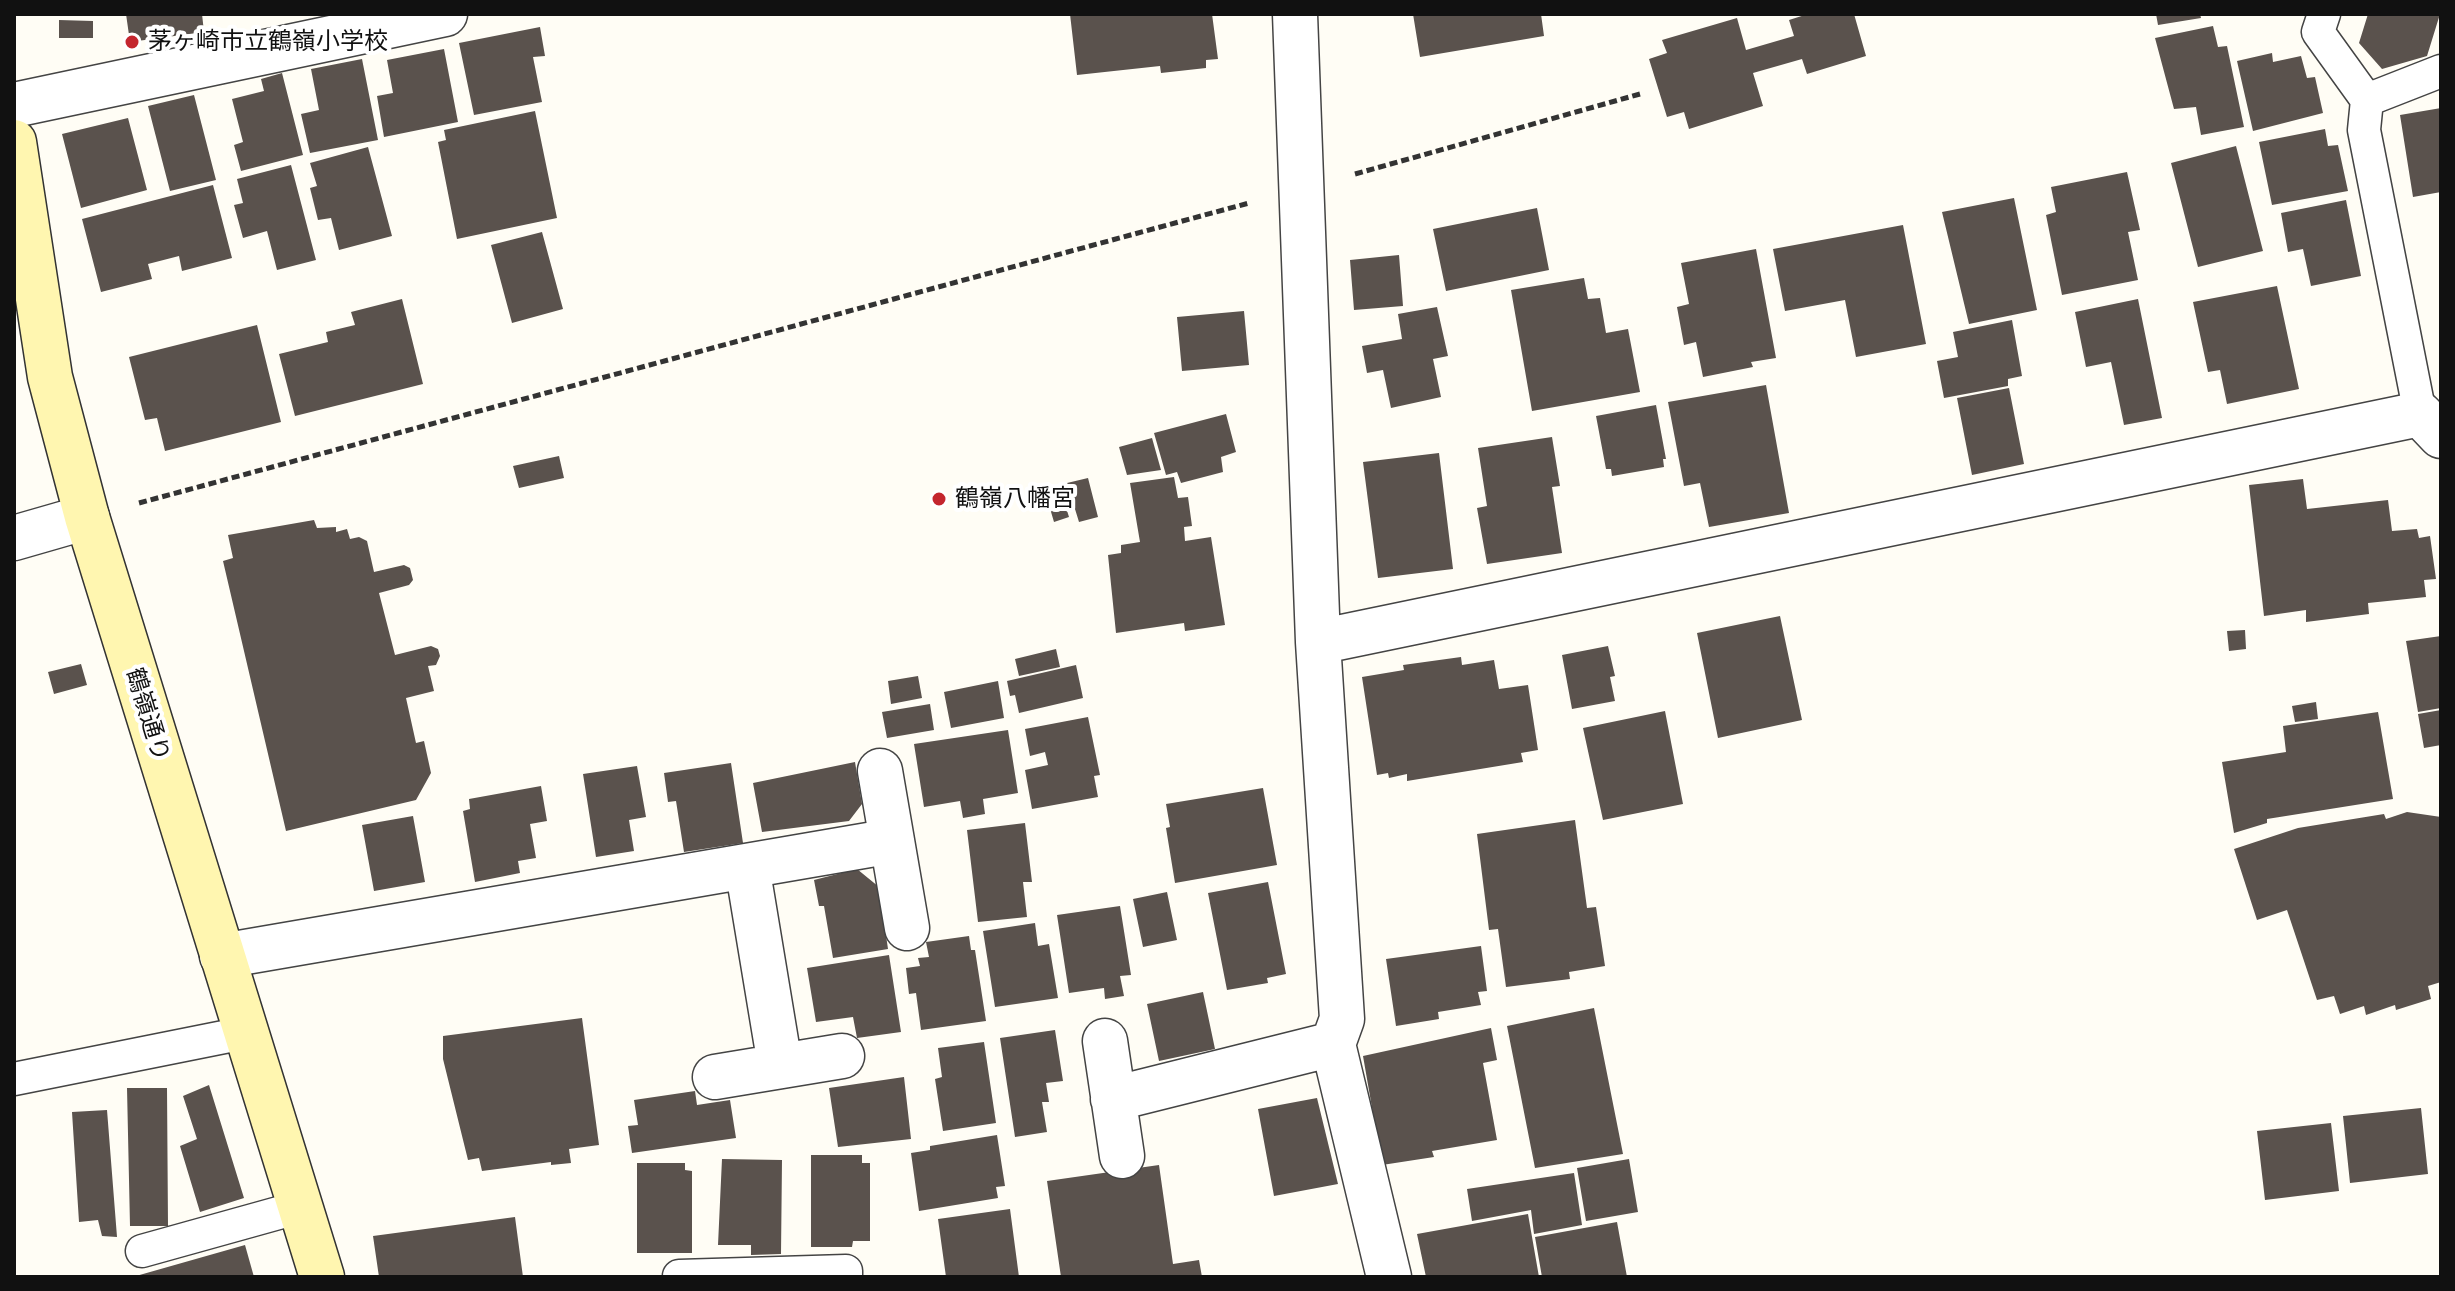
<!DOCTYPE html>
<meta charset="utf-8">
<style>
body{margin:0}
#map{position:relative;width:2455px;height:1291px;overflow:hidden;background:#fffdf5;font-family:"Libre Baskerville",serif}
canvas{display:block}
.frame{position:absolute;inset:0;border:16px solid #111;pointer-events:none}
</style>
<div id="map">
<canvas width="2455" height="1291"></canvas>
<div class="frame"></div>
</div>
<script>
const context = document.querySelector('canvas').getContext('2d');
context.lineJoin = 'round';
function fill(path, color) { context.fillStyle = color; context.fill(path, 'evenodd'); }
const toPath = rows => new Path2D(rows.map(r => 'M' + r).join(''));
function trace(path, color, width, dash) { context.strokeStyle = color; context.lineWidth = width; context.lineCap = dash ? 'butt' : 'round'; context.setLineDash(dash || []); context.stroke(path); }
function drawText(font, color, halo, rows, align = 'center') {
  context.font = font + ' "Libre Baskerville","Noto Sans JP",serif'; context.lineWidth = 8; context.setLineDash([]); context.textBaseline = 'middle'; context.strokeStyle = halo; context.fillStyle = color; for (const [text, x, y, turn = 0] of rows) {
    context.save(); context.translate(x, y); context.rotate((+turn || 0) * Math.PI / 180); context.textAlign = isNaN(turn) ? turn : align; if (halo) context.strokeText(text, 0, 0); context.fillText(text, 0, 0); context.restore();
  }
}
const building = toPath([
 [126,14,202,14,204,32,130,42],
 [1070,14,1212,14,1218,59,1206,60,1206,68,1161,73,1160,66,1077,75],
 [1413,14,1541,14,1544,36,1420,57],
 [1808,14,1854,14,1866,56,1807,74,1802,59,1753,73,1763,106,1689,129,1684,112,1667,117,1649,59,1667,53,1662,40,1737,18,1746,50,1794,36,1789,20],
 [2156,14,2200,14,2201,18,2158,25],
 [2368,14,2440,14,2427,56,2382,69,2359,43],
 [59,20,93,21,93,38,59,38],
 [2213,26,2218,47,2227,46,2244,127,2201,135,2196,107,2174,109,2155,38],
 [540,27,545,56,533,57,542,102,474,115,459,43],
 [444,49,458,122,384,137,377,96,393,93,387,60],
 [2272,53,2273,62,2301,56,2307,78,2315,77,2323,113,2253,131,2237,61],
 [362,59,378,140,310,153,301,114,319,110,311,69],
 [282,73,303,155,241,171,234,145,243,142,232,99,264,91,261,79],
 [194,95,216,180,170,191,148,106],
 [2441,108,2441,192,2413,197,2400,115],
 [535,111,557,218,457,239,438,142,446,140,444,130],
 [128,118,147,190,81,208,62,134],
 [2325,129,2328,146,2338,145,2348,191,2272,205,2259,142],
 [2236,146,2263,251,2198,267,2171,163],
 [368,147,392,236,339,250,331,218,318,220,310,188,317,186,310,163],
 [291,165,316,260,277,270,267,231,243,238,234,205,243,203,237,179],
 [2127,172,2140,230,2128,232,2138,280,2062,295,2046,215,2056,212,2051,187],
 [213,185,232,258,182,271,179,256,148,264,152,279,101,292,82,219],
 [2014,198,2037,310,1969,324,1942,212],
 [2346,200,2361,276,2311,286,2303,249,2288,252,2281,213],
 [1537,208,1549,270,1446,291,1433,229],
 [1903,225,1926,344,1856,357,1845,300,1785,311,1773,249],
 [542,232,563,309,512,323,491,245],
 [1756,249,1776,358,1751,362,1753,367,1703,377,1696,342,1684,345,1677,307,1689,304,1681,263],
 [1399,255,1403,306,1354,310,1350,260],
 [1584,278,1588,299,1600,298,1606,333,1628,329,1640,392,1532,411,1511,290],
 [2277,286,2299,389,2227,404,2220,370,2208,372,2193,302],
 [402,299,423,384,295,416,279,354,328,342,326,332,355,325,351,312],
 [2138,299,2162,418,2124,425,2111,362,2086,367,2075,312],
 [1437,307,1448,356,1433,359,1441,397,1391,408,1383,370,1367,373,1362,346,1402,339,1398,314],
 [1244,311,1249,365,1182,371,1177,317],
 [2012,320,2022,376,2008,379,2008,386,1944,398,1937,361,1958,357,1953,332],
 [257,325,281,422,165,451,157,418,145,420,129,357],
 [1766,385,1789,513,1709,527,1700,483,1684,486,1668,402],
 [2009,388,2024,464,1972,475,1957,398],
 [1656,405,1666,459,1663,459,1664,467,1612,476,1611,469,1606,469,1596,416],
 [1226,414,1236,452,1221,457,1223,472,1181,483,1177,472,1166,475,1154,433],
 [1552,437,1560,486,1552,487,1562,553,1487,564,1477,508,1487,506,1478,448],
 [1152,438,1161,470,1127,475,1119,447],
 [1439,453,1453,569,1378,578,1363,462],
 [559,456,564,478,519,488,513,466],
 [1174,477,1178,498,1188,497,1192,526,1184,527,1185,541,1211,537,1225,625,1185,631,1184,623,1116,633,1108,555,1121,553,1121,545,1140,542,1130,483],
 [1088,478,1098,517,1079,522,1067,483],
 [2303,479,2307,509,2388,500,2392,531,2417,529,2419,538,2430,536,2436,579,2424,580,2426,597,2368,603,2369,614,2306,622,2306,610,2264,616,2249,485],
 [1064,501,1069,517,1054,522,1049,505],
 [314,520,317,528,336,527,336,532,347,529,350,539,359,537,367,541,374,572,404,565,410,568,413,580,409,585,379,593,395,655,431,646,438,649,440,656,436,665,428,666,434,691,406,698,416,743,424,741,431,773,416,800,286,831,223,561,233,558,228,535],
 [1780,616,1802,720,1718,738,1697,633],
 [2245,630,2246,649,2229,651,2227,631],
 [2441,636,2441,708,2418,712,2406,641],
 [1608,646,1615,676,1610,677,1615,701,1572,709,1562,655],
 [1056,649,1060,667,1019,676,1015,659],
 [1461,657,1462,665,1494,660,1499,689,1528,685,1538,750,1521,753,1523,762,1407,781,1407,774,1389,778,1388,773,1377,775,1362,677,1404,670,1403,665],
 [81,664,87,685,54,694,48,672],
 [1076,665,1083,698,1019,713,1015,695,1010,696,1007,681],
 [918,676,922,698,891,704,888,681],
 [998,681,1004,718,951,728,944,692],
 [2316,702,2318,719,2295,722,2292,706],
 [930,704,934,730,887,738,882,712],
 [2441,710,2441,745,2424,748,2418,714],
 [1665,711,1683,804,1603,820,1583,728],
 [2378,712,2393,799,2267,819,2267,823,2234,833,2222,762,2286,752,2283,726],
 [1088,717,1100,775,1094,776,1098,797,1032,809,1025,770,1048,765,1045,752,1030,756,1025,729],
 [1008,730,1018,793,983,799,985,814,963,818,960,801,924,807,914,744],
 [855,762,862,804,849,821,762,832,753,783],
 [731,763,743,843,684,852,676,801,668,802,664,773],
 [637,766,646,817,629,820,634,851,596,857,583,774],
 [541,786,547,821,530,824,536,858,518,861,520,873,475,882,463,811,470,809,469,799],
 [1263,788,1277,865,1175,883,1166,828,1170,827,1166,804],
 [2407,812,2441,817,2441,982,2428,986,2431,999,2396,1010,2395,1005,2366,1015,2364,1006,2340,1014,2334,996,2317,1000,2287,910,2257,920,2234,849,2298,828,2384,814,2386,819],
 [413,816,425,882,374,891,362,825],
 [1575,820,1587,908,1596,907,1605,966,1569,972,1570,979,1506,987,1498,929,1489,930,1477,834],
 [1025,823,1032,882,1023,882,1027,917,978,922,967,830],
 [857,869,879,887,888,949,833,958,824,906,819,906,814,880],
 [1268,882,1286,974,1267,978,1268,983,1227,990,1208,893],
 [1167,892,1177,940,1143,947,1133,899],
 [1120,906,1131,975,1120,976,1124,996,1105,999,1104,988,1069,993,1057,915],
 [1035,923,1038,946,1049,944,1058,998,995,1007,983,931],
 [969,936,971,950,975,950,986,1021,921,1030,916,993,909,994,906,968,920,966,918,958,929,957,926,942],
 [1481,946,1487,991,1478,992,1481,1005,1438,1012,1439,1019,1396,1026,1386,959],
 [889,955,901,1032,857,1038,853,1017,816,1022,807,968],
 [1203,992,1215,1049,1159,1061,1147,1004],
 [1594,1008,1623,1154,1535,1168,1507,1026],
 [582,1018,599,1145,569,1149,571,1163,551,1165,551,1162,482,1171,479,1158,468,1160,443,1059,443,1036],
 [1491,1028,1497,1060,1483,1063,1497,1140,1432,1151,1434,1157,1382,1165,1363,1056],
 [1055,1030,1063,1081,1046,1083,1049,1102,1042,1102,1047,1132,1015,1137,1000,1038],
 [984,1042,996,1123,943,1131,935,1079,942,1077,938,1048],
 [904,1077,911,1139,838,1147,829,1088],
 [209,1085,244,1198,200,1212,180,1146,197,1139,183,1096],
 [127,1088,167,1088,168,1226,130,1226],
 [695,1091,697,1105,730,1100,736,1138,632,1153,628,1126,638,1125,634,1100],
 [1317,1098,1338,1184,1274,1196,1258,1109],
 [2421,1108,2428,1174,2350,1183,2343,1116],
 [107,1110,117,1237,102,1236,98,1220,79,1222,72,1112],
 [2331,1123,2339,1191,2265,1200,2257,1131],
 [997,1135,1005,1186,996,1187,998,1198,919,1211,911,1153,930,1150,930,1146],
 [811,1155,862,1155,862,1163,870,1163,870,1241,853,1241,852,1247,811,1247],
 [722,1159,782,1160,781,1254,751,1255,751,1245,718,1245],
 [1629,1159,1638,1212,1586,1221,1577,1168],
 [637,1163,685,1163,685,1170,692,1171,692,1253,637,1253],
 [1159,1165,1173,1264,1199,1260,1202,1277,1061,1277,1047,1181],
 [1574,1173,1582,1225,1534,1234,1531,1210,1472,1221,1467,1189],
 [1010,1209,1019,1277,946,1277,938,1219],
 [1528,1214,1539,1277,1426,1277,1417,1234],
 [515,1217,523,1277,379,1277,373,1236],
 [1617,1222,1627,1277,1542,1277,1535,1237],
 [245,1245,254,1277,136,1277,136,1276]
]);
const path = toPath([
 [1355,174,1640,94],
 [139,503,1249,203]
]);
const lane = toPath([
 [2324,14,2318,32,2367,100],
 [2420,414,2364,130,2367,100,2441,71],
 [14,1079,244,1033],
 [142,1251,300,1207],
 [679,1276,846,1271,846,1277]
]);
const street = toPath([
 [1295,14,1318,642,1342,1019,1333,1044,1389,1277],
 [14,105,445,14],
 [14,538,87,517],
 [1318,642,2420,414,2441,436],
 [880,771,907,928],
 [747,866,780,1065],
 [222,956,892,841],
 [1105,1041,1122,1156],
 [715,1077,842,1056],
 [1113,1099,1333,1044]
]);
const secondary = toPath([
 [14,142,50,377,87,517,322,1277]
]);
const markers = [
 [132,42,8,"#c4262e"],
 [939,499,8,"#c4262e"]
];
const poiNames = [
 ["茅ヶ崎市立鶴嶺小学校",148,42],
 ["鶴嶺八幡宮",955,499]
];
const streetNames = [
 ["鶴嶺通り",147,715,73]
];
fill(building, '#5a524d');
trace(lane, '#444', 35);
trace(street, '#444', 47);
trace(secondary, '#333', 47);
trace(path, '#333', 5, [8, 4]);
trace(lane, '#fff', 32);
trace(street, '#fff', 44);
trace(secondary, '#fff6b0', 44);
for (const [x, y, r, color] of markers) { const dot = new Path2D(); dot.arc(x, y, r, 0, 2 * Math.PI); context.fillStyle = color; context.fill(dot); trace(dot, '#fff', 3); }
drawText('24px', '#111', '#fff', poiNames, 'left');
drawText('24px', '#111', '#fff', streetNames);
</script>
